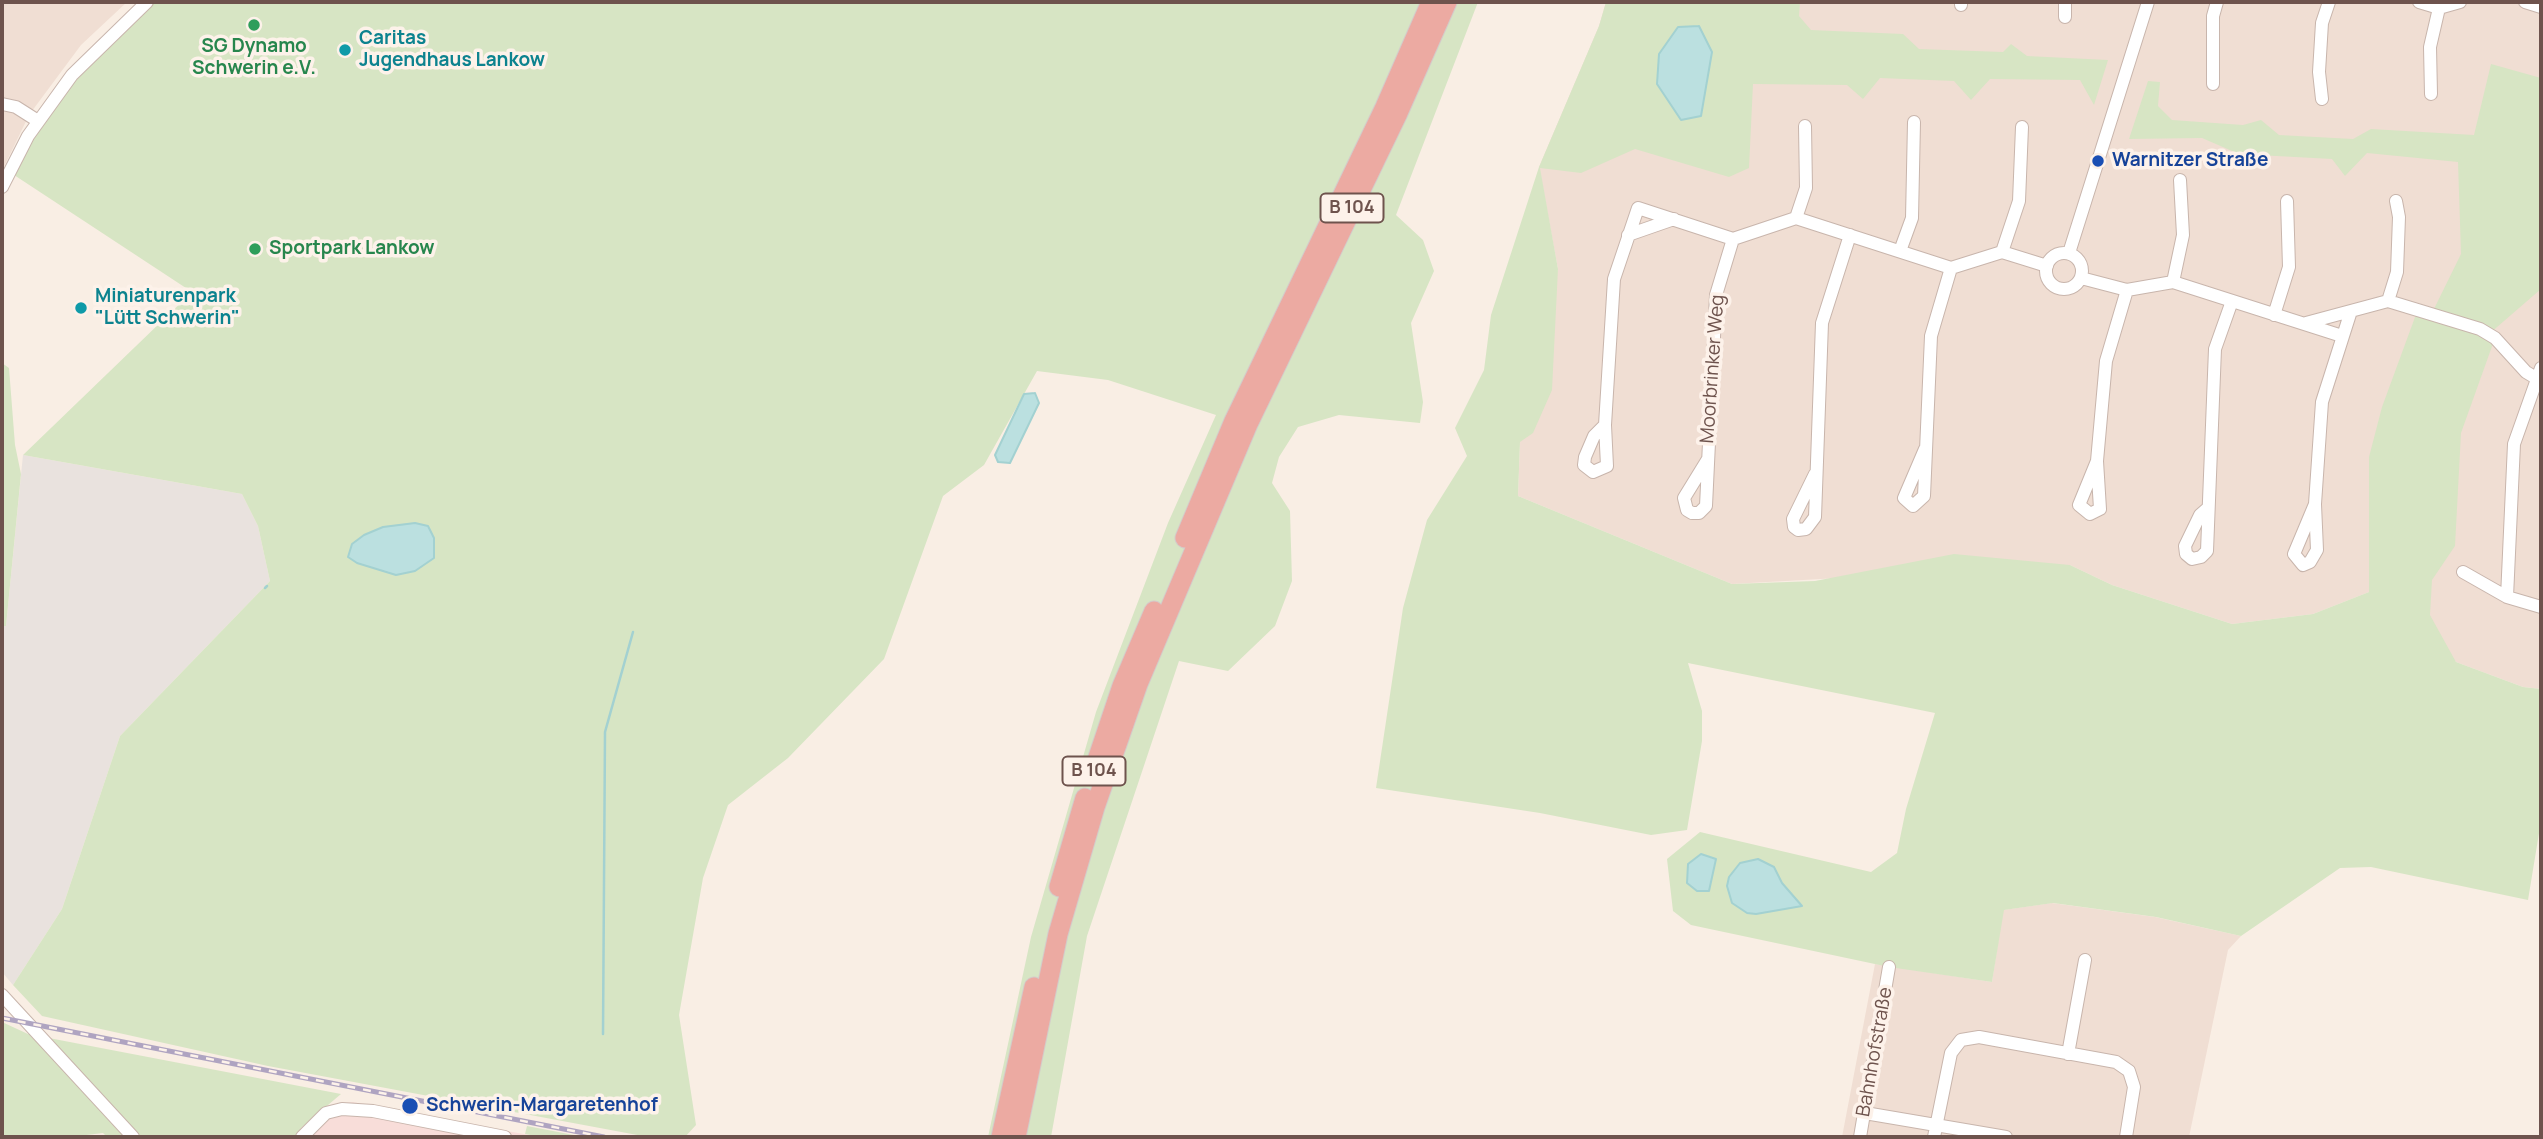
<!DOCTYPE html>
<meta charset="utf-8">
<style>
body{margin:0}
#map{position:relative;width:2543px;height:1139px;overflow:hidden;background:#f9eee4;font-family:Manrope,sans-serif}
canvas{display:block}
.frame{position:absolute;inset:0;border:4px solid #6e534d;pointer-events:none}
</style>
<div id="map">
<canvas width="2543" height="1139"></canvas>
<div class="frame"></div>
</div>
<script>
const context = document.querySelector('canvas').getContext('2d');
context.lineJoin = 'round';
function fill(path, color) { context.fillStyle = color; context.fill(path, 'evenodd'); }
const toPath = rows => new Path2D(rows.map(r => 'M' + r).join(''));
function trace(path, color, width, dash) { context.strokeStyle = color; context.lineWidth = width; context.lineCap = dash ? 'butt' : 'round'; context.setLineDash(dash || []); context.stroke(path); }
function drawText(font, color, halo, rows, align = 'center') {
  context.font = font + ' Manrope,sans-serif'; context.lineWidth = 7; context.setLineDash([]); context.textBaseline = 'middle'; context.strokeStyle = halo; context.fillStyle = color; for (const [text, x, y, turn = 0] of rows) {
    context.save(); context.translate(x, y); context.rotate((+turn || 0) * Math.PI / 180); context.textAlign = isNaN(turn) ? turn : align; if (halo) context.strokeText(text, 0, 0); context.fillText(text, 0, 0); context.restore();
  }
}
const residential = toPath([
 [2,2,127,2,81,45,29,115,2,171],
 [1606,2,2541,2,2541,689,2523,687,2456,662,2369,592,2313,614,2232,624,2112,585,2070,565,1732,584,1518,496,1520,442,1558,269,1539,167,1599,26],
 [2052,903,2155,917,2241,936,2228,950,2189,1137,1842,1137,1875,964,1992,982,2003,910]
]);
const commercial = toPath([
 [353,1102,449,1121,541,1137,298,1137,301,1129,323,1106]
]);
const industrial = toPath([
 [23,455,242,494,258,526,270,581,120,736,62,909,13,985,2,972,2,626,6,626]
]);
const green = toPath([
 [147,2,1478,2,1396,215,1423,240,1434,271,1411,323,1423,402,1420,423,1339,415,1298,427,1279,457,1272,483,1290,511,1292,581,1275,626,1228,671,1179,661,1087,936,1051,1137,988,1137,1031,937,1096,712,1168,523,1216,415,1108,380,1037,371,984,465,943,496,884,659,788,758,728,805,703,878,679,1015,696,1125,685,1137,648,1137,268,1066,42,1016,13,985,62,909,120,736,270,581,258,526,242,494,23,455,192,292,8,171,38,121],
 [415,523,396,575,357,563,383,527],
 [1606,2,1800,2,1799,16,1811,30,1903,34,1919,49,2003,52,2011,44,2027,56,2108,60,2094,105,2080,80,1990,79,1971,100,1954,81,1880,78,1863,99,1847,85,1753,84,1749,168,1729,177,1635,149,1581,173,1540,168,1558,269,1552,390,1533,433,1520,442,1518,496,1732,584,1815,581,1954,554,2070,565,2112,585,2232,624,2313,614,2369,592,2369,457,2382,407,2418,309,2432,313,2461,254,2458,162,2367,153,2345,176,2332,159,2239,154,2202,138,2129,139,2148,81,2160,82,2158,106,2172,120,2243,125,2261,120,2279,135,2353,139,2371,129,2474,135,2491,64,2541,78,2541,289,2489,334,2495,338,2461,433,2455,546,2432,580,2430,615,2456,662,2523,687,2541,689,2541,821,2528,900,2371,867,2340,868,2241,936,2156,917,2053,903,2004,910,1992,982,1889,967,1691,925,1673,911,1667,859,1700,832,1871,872,1897,853,1906,809,1935,713,1688,663,1702,711,1702,741,1687,830,1651,835,1540,813,1376,788,1403,608,1427,520,1467,456,1455,428,1484,370,1491,315,1539,167,1599,26],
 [2,363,9,368,15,445,21,474,6,626,2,626],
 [2,1022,28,1034,341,1094,301,1128,298,1137,107,1137,103,1133,70,1137,2,1137],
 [527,1126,584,1137,541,1137,525,1134]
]);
const water = toPath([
 [1699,26,1712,52,1701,116,1681,120,1657,84,1659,54,1678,27,1699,26],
 [1035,393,1039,403,1010,463,998,462,995,455,1024,394,1035,393],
 [415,523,428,526,434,538,434,558,415,571,396,575,357,563,348,557,352,544,364,535,383,527,415,523],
 [1701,854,1716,859,1709,891,1697,891,1687,883,1688,864,1701,854],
 [1758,859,1774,867,1782,883,1802,906,1756,914,1747,913,1732,903,1727,886,1729,877,1740,863,1758,859]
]);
const stream = toPath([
 [265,588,267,586],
 [603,1034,605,732,633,632]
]);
const minor = toPath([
 [1961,2,1961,5],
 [2419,2,2439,8,2460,2],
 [2525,2,2541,7],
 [2065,17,2065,2],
 [2213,84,2213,16,2217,2],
 [2431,94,2430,47,2439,8],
 [2322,99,2319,72,2322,23,2329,2],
 [2,104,16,107,38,121],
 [2,187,28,136,72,75,147,2],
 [1796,218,1806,188,1805,126],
 [1628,235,1674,219],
 [1900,251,1912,218,1914,122],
 [2002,252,2019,201,2022,127],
 [2069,253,2148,2],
 '2046 271a18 18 0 1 1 36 0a18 18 0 1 1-36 0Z',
 [2081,278,2127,290,2173,282,2342,336],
 [2173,282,2183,235,2180,180],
 [2388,301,2397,272,2399,217,2396,201],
 [2274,315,2289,267,2287,201],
 [2306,323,2388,301,2480,329,2495,338,2526,372,2541,381],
 [1605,425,1594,436,1585,457,1584,465,1593,472,1607,466,1605,425,1614,279,1638,208,1733,239,1796,218,1951,268,2002,252,2047,266],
 [1925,449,1904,498,1913,506,1924,496,1931,336,1951,268],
 [1708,459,1684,498,1687,510,1692,513,1699,513,1706,506,1716,295,1733,239],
 [2097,461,2079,505,2090,514,2100,509,2097,461,2106,361,2127,290],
 [1815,474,1793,519,1794,527,1798,530,1806,529,1815,517,1822,323,1850,235],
 [2315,504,2294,554,2303,565,2310,562,2317,550,2315,504,2322,402,2351,311],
 [2208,508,2200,515,2185,546,2186,554,2192,559,2201,557,2207,551,2215,349,2232,301],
 [2463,572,2507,597,2541,607],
 [2507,597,2514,444,2541,368],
 [2,995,133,1137],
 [2068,1054,2085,960],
 [1865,1113,2006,1137],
 [302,1137,326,1113,342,1109,373,1111,505,1137],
 [1860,1137,1889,967],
 [1934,1137,1951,1053,1961,1040,1979,1037,2116,1062,2129,1071,2134,1087,2126,1137]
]);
const highway = toPath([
 [1185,538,1234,421,1385,107,1431,2],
 [1094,769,1122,686,1154,611],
 [1059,887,1085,798],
 [1001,1137,1034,987],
 [1016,1137,1058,934,1095,807,1138,684,1248,424,1398,113,1447,2]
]);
const rail = toPath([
 [2,1018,604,1137]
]);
const markers = [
 [254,25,7,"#2e9e5b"],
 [345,50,7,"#0f9aa8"],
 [2098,161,7,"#1a4fb4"],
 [255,249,7,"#2e9e5b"],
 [81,308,7,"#0f9aa8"],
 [410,1106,9,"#1a4fb4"]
];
const shields = [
 [1352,208,63],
 [1094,771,63]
];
const shieldNames = [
 ["B 104",1352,208],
 ["B 104",1094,771]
];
const cultureNames = [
 ["Caritas",359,39],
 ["Jugendhaus Lankow",359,61],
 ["Miniaturenpark",95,297],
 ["\"Lütt Schwerin\"",95,319]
];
const leisureNames = [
 ["SG Dynamo",254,47],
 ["Schwerin e.V.",254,69],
 ["Sportpark Lankow",269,249,"left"]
];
const transitNames = [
 ["Warnitzer Straße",2112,161],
 ["Schwerin-Margaretenhof",426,1106]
];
const streetNames = [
 ["Moorbrinker Weg",1713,369,-86],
 ["Bahnhofstraße",1875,1052,-80]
];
fill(residential, '#f0ded3');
fill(commercial, '#f8ddd9');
fill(industrial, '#e9e2de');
fill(green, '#d7e5c4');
fill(water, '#bbe0e0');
trace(water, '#a3d1d1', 2);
trace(stream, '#a3d1d1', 2.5);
trace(minor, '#c8b5ac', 14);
trace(highway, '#d4cbca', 21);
trace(minor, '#fff', 12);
trace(highway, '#ecaaa2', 19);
trace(rail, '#afa4c1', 5);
trace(rail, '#fdf2ea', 2.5, [8]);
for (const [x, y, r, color] of markers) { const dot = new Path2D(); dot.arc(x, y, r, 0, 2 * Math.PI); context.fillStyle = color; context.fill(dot); trace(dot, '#fdf2ea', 2.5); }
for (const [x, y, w] of shields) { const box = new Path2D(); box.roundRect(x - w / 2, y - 14.5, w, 29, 5); context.fillStyle = '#fdf2ea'; context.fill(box); trace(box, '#6e534d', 2); }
drawText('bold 18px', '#6e534d', null, shieldNames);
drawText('bold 19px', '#0d838f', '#fdf2ea', cultureNames, 'left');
drawText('bold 19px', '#27864d', '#fdf2ea', leisureNames);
drawText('bold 19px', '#164399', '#fdf2ea', transitNames, 'left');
drawText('19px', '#6e534d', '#fdf2ea', streetNames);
</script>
